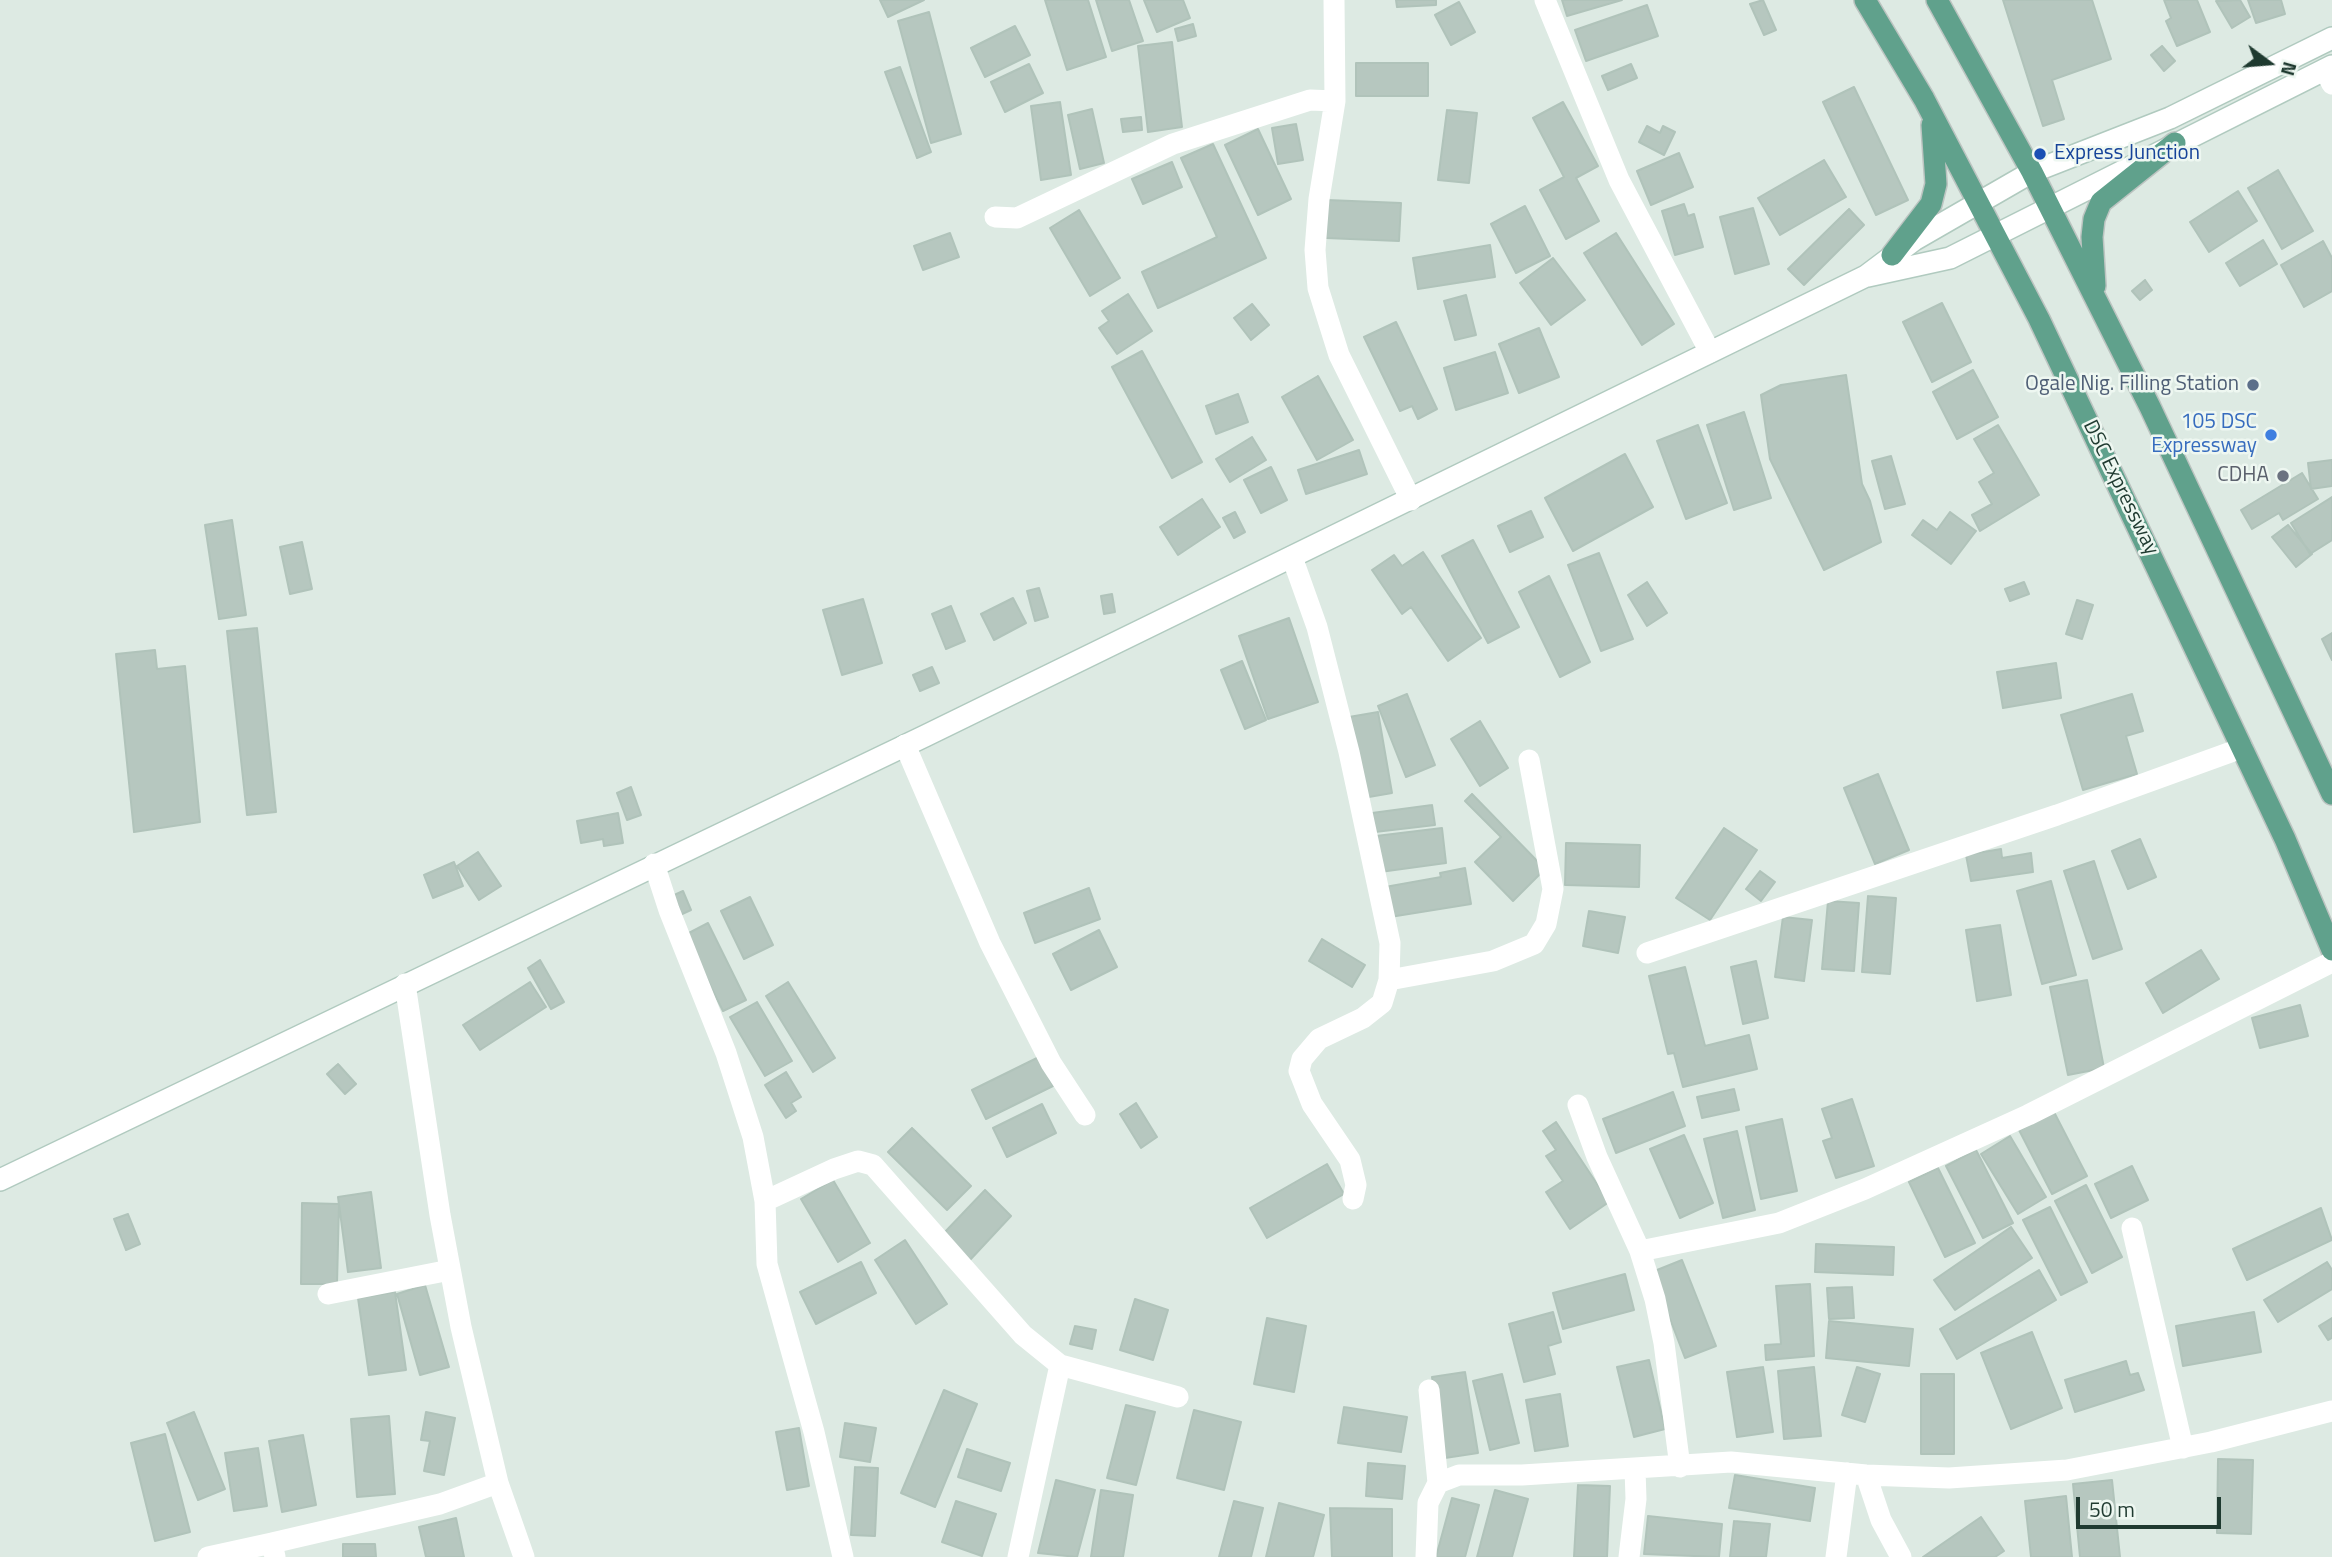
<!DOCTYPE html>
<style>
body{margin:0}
#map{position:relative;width:2332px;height:1557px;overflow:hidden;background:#ddeae3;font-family:"Titillium Web",sans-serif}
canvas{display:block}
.north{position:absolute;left:2234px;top:28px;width:70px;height:70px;-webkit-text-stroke:5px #eef7f1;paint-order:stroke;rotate:106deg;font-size:19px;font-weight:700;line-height:28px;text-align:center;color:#1f3a30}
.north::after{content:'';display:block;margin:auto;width:24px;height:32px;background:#1f3a30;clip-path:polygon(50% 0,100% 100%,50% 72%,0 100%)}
.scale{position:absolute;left:2076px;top:1497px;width:145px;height:32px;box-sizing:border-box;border:4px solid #1f3a30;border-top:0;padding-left:9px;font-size:21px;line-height:24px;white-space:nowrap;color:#1f3a30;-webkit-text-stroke:5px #eef7f1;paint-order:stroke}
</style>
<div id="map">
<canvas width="2332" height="1557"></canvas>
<div class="north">N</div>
<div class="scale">50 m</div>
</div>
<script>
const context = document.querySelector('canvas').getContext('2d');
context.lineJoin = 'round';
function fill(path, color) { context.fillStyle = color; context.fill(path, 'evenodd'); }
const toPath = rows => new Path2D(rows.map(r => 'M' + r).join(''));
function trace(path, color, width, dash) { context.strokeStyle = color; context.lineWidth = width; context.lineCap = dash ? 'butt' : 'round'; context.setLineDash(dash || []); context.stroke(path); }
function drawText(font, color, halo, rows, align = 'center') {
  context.font = font + ' "Titillium Web",sans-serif'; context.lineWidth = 5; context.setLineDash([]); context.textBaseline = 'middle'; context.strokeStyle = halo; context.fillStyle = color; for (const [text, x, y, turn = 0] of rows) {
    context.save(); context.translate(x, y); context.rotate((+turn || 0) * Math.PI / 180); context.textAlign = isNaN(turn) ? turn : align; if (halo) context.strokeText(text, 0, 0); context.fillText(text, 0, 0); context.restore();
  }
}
const building = toPath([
 [880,0,924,0,888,17,880,0],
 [1045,0,1088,0,1106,57,1067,70,1045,0],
 [1096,0,1129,0,1143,41,1112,51,1096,0],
 [1144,0,1183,0,1190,18,1157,32,1144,0],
 [1396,0,1436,0,1436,5,1397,7,1396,0],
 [1562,0,1622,0,1567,16,1562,0],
 [1763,0,1776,30,1764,35,1750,4,1763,0],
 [2003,0,2092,0,2111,59,2052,80,2064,119,2043,126,2003,0],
 [2164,0,2197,0,2210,32,2177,46,2166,21,2171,18,2164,0],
 [2240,0,2250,17,2232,28,2216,1,2240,0],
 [2248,0,2281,0,2285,14,2256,23,2248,0],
 [1459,2,1475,32,1451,45,1435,15,1459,2],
 [1647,5,1658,36,1586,61,1575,30,1647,5],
 [929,12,961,134,931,143,898,21,929,12],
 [1193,24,1196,36,1178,41,1175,29,1193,24],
 [1015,26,1030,55,985,77,971,48,1015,26],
 [1172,42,1182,127,1148,132,1138,46,1172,42],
 [2162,46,2175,61,2164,71,2151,55,2162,46],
 [1356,63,1428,63,1428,96,1356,96,1356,63],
 [1029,64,1043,93,1005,112,991,82,1029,64],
 [1631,64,1637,78,1608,90,1602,76,1631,64],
 [900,67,931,152,917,158,885,72,900,67],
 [1854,87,1908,200,1876,215,1823,102,1854,87],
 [1060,102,1071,175,1041,180,1031,106,1060,102],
 [1563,102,1598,166,1576,178,1599,221,1566,239,1540,190,1564,177,1533,118,1563,102],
 [1092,109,1104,163,1080,169,1068,115,1092,109],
 [1447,110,1477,113,1469,183,1438,180,1447,110],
 [1141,117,1142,130,1123,132,1121,119,1141,117],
 [1296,124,1303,160,1278,164,1272,128,1296,124],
 [1647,126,1660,133,1663,126,1675,132,1664,155,1639,142,1647,126],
 [1258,129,1291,199,1258,215,1225,145,1258,129],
 [1213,144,1266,258,1158,308,1142,272,1217,237,1181,158,1213,144],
 [1679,153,1693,187,1651,205,1637,171,1679,153],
 [1824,160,1846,197,1780,235,1758,198,1824,160],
 [1172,162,1182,187,1143,204,1132,179,1172,162],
 [2278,170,2313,231,2282,249,2248,188,2278,170],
 [2238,191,2257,221,2209,252,2190,222,2238,191],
 [1327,200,1401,203,1399,241,1326,238,1327,200],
 [1684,204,1688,216,1694,214,1703,247,1675,255,1662,211,1684,204],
 [1525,206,1550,256,1516,273,1491,224,1525,206],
 [1753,208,1769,264,1735,274,1720,217,1753,208],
 [1849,209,1864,225,1804,285,1788,269,1849,209],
 [1079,210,1120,278,1090,296,1050,228,1079,210],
 [950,233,959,257,923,270,914,246,950,233],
 [1616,233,1674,324,1642,345,1584,253,1616,233],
 [2263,240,2277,264,2240,286,2226,263,2263,240],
 [2323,241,2332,258,2332,291,2304,307,2281,265,2323,241],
 [1490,245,1495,277,1418,289,1413,258,1490,245],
 [1553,258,1585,300,1551,325,1520,283,1553,258],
 [2145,280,2152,290,2140,300,2132,291,2145,280],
 [1128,294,1152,331,1117,354,1099,328,1109,321,1102,311,1128,294],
 [1466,295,1476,335,1455,340,1444,301,1466,295],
 [1942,303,1971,362,1932,382,1903,322,1942,303],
 [1252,304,1269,325,1251,340,1234,318,1252,304],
 [1396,322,1437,409,1418,419,1412,406,1400,411,1364,337,1396,322],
 [1539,328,1559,377,1519,393,1499,344,1539,328],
 [1142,351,1202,462,1172,478,1112,367,1142,351],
 [1495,352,1508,393,1456,410,1444,368,1495,352],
 [1973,370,1998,417,1957,439,1933,392,1973,370],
 [1846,375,1862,484,1870,501,1881,542,1824,570,1770,459,1761,395,1781,385,1846,375],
 [1318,376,1353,440,1317,460,1282,397,1318,376],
 [1238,394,1248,422,1216,434,1206,406,1238,394],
 [1744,412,1771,498,1734,510,1707,425,1744,412],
 [1698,425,1727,503,1686,519,1657,441,1698,425],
 [1998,425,2039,495,1980,531,1972,515,1992,504,1979,482,1994,473,1974,439,1998,425],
 [1252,437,1266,460,1230,482,1216,459,1252,437],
 [1359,450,1367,474,1306,494,1298,470,1359,450],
 [1625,454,1653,507,1573,551,1545,498,1625,454],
 [1891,456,1905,504,1885,509,1872,461,1891,456],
 [2332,460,2332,486,2311,489,2308,463,2332,460],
 [1271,467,1287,500,1261,513,1244,480,1271,467],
 [2302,473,2318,499,2283,520,2279,513,2252,529,2241,510,2302,473],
 [2332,497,2332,540,2310,554,2291,523,2332,497],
 [1202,499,1220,527,1178,555,1160,527,1202,499],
 [1531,511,1543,537,1510,552,1498,526,1531,511],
 [1235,512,1245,532,1234,538,1223,518,1235,512],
 [1950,512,1976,531,1951,564,1912,535,1923,520,1937,530,1950,512],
 [232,520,246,615,219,619,205,525,232,520],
 [2288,525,2312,554,2296,567,2272,537,2288,525],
 [1473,540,1519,627,1488,643,1442,556,1473,540],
 [302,542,312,589,290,594,280,547,302,542],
 [1423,552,1481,638,1448,661,1411,607,1402,614,1372,570,1394,555,1402,566,1423,552],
 [1599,553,1633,639,1601,651,1568,565,1599,553],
 [1549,576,1590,662,1560,677,1519,592,1549,576],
 [1647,582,1667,613,1647,626,1628,595,1647,582],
 [2024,582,2029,594,2010,601,2005,589,2024,582],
 [1039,588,1048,617,1035,621,1027,591,1039,588],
 [1112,594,1115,612,1104,614,1101,596,1112,594],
 [1013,598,1026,623,994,640,981,614,1013,598],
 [863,599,882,663,842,675,823,610,863,599],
 [2077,600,2093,605,2082,639,2066,634,2077,600],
 [951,606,965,641,946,649,932,614,951,606],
 [1289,618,1318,702,1268,719,1239,636,1289,618],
 [257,628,276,812,247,815,227,631,257,628],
 [2332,633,2332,660,2322,639,2332,633],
 [155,650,157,669,185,666,200,822,134,832,116,654,155,650],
 [1242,661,1266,720,1245,729,1221,670,1242,661],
 [2056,663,2061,698,2003,708,1997,672,2056,663],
 [932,667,939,683,920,691,913,675,932,667],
 [1407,694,1435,765,1406,777,1378,706,1407,694],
 [2132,694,2143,731,2126,736,2137,774,2083,790,2061,715,2132,694],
 [1378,712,1392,793,1363,798,1349,717,1378,712],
 [1480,721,1508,768,1480,786,1451,739,1480,721],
 [1878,774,1909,850,1875,864,1844,788,1878,774],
 [631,787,641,815,627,820,617,793,631,787],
 [1472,794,1545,869,1513,901,1475,862,1501,837,1465,801,1472,794],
 [1432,805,1435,825,1375,832,1372,813,1432,805],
 [618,813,623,843,604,846,603,839,581,843,577,821,618,813],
 [1442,828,1446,863,1380,872,1376,836,1442,828],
 [1724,828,1757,850,1710,920,1676,898,1724,828],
 [2140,839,2156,877,2128,889,2112,851,2140,839],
 [1566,843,1640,845,1639,887,1565,885,1566,843],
 [2001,849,2002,858,2031,853,2033,872,1971,881,1966,855,2001,849],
 [478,852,501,886,479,900,457,866,478,852],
 [2094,861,2122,949,2093,959,2064,871,2094,861],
 [454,862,463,886,433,898,424,875,454,862],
 [1465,868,1471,904,1390,917,1385,887,1441,877,1440,873,1465,868],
 [1760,871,1775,882,1761,901,1746,889,1760,871],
 [2051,881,2076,975,2042,984,2017,891,2051,881],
 [1089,888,1100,919,1035,943,1024,913,1089,888],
 [683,891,691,910,680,915,672,896,683,891],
 [1868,896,1896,898,1890,974,1862,972,1868,896],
 [750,897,773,945,744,959,721,911,750,897],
 [1828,901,1859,903,1854,971,1822,969,1828,901],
 [1589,911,1625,917,1618,953,1583,946,1589,911],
 [1783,917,1812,920,1804,981,1775,977,1783,917],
 [708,923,746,1000,723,1011,685,935,708,923],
 [2000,925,2011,995,1977,1001,1966,930,2000,925],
 [1099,930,1117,967,1071,990,1053,954,1099,930],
 [1322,939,1365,965,1352,987,1309,961,1322,939],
 [2201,950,2219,979,2163,1013,2146,983,2201,950],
 [540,960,564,1002,551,1009,528,968,540,960],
 [1756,961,1768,1018,1743,1024,1731,967,1756,961],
 [1685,967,1705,1046,1749,1035,1757,1069,1683,1087,1674,1053,1668,1054,1649,976,1685,967],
 [2087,980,2104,1068,2068,1075,2050,987,2087,980],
 [530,982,546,1007,480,1050,463,1025,530,982],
 [788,982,835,1058,813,1072,766,996,788,982],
 [757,1002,792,1061,765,1076,730,1017,757,1002],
 [2300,1005,2308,1036,2260,1048,2252,1018,2300,1005],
 [1039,1057,1053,1086,986,1119,972,1090,1039,1057],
 [338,1064,356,1084,345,1094,327,1074,338,1064],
 [786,1072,801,1097,791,1103,796,1111,786,1118,765,1085,786,1072],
 [1734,1089,1739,1110,1702,1118,1697,1097,1734,1089],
 [1673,1092,1685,1126,1616,1153,1603,1119,1673,1092],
 [1852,1099,1874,1166,1836,1178,1823,1141,1832,1138,1822,1109,1852,1099],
 [1136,1103,1157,1137,1141,1148,1120,1114,1136,1103],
 [1042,1104,1056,1133,1007,1157,993,1128,1042,1104],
 [2054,1112,2087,1176,2052,1194,2019,1130,2054,1112],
 [1782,1119,1797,1191,1761,1199,1746,1127,1782,1119],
 [1556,1122,1609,1202,1570,1229,1546,1192,1563,1181,1546,1156,1556,1150,1543,1131,1556,1122],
 [912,1128,971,1186,947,1210,888,1152,912,1128],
 [1737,1131,1755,1210,1723,1218,1704,1139,1737,1131],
 [1684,1135,1713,1203,1680,1218,1650,1149,1684,1135],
 [2010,1136,2046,1197,2018,1214,1981,1154,2010,1136],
 [1976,1150,2013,1223,1983,1238,1946,1166,1976,1150],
 [1327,1164,1344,1194,1267,1238,1250,1208,1327,1164],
 [2132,1166,2148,1200,2111,1218,2095,1184,2132,1166],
 [1938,1168,1975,1243,1945,1257,1909,1182,1938,1168],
 [833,1180,870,1243,838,1262,801,1199,833,1180],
 [2086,1185,2122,1257,2092,1273,2055,1201,2086,1185],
 [985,1190,1011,1216,970,1260,943,1234,985,1190],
 [371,1192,381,1268,348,1272,338,1197,371,1192],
 [302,1203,339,1204,337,1284,301,1284,302,1203],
 [2050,1207,2087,1282,2061,1295,2023,1220,2050,1207],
 [2321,1208,2332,1240,2247,1280,2233,1249,2321,1208],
 [128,1214,140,1244,126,1250,114,1219,128,1214],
 [2011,1227,2032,1258,1955,1310,1934,1280,2011,1227],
 [905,1240,947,1304,916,1324,875,1260,905,1240],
 [1816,1244,1894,1247,1893,1275,1815,1272,1816,1244],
 [1682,1260,1716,1346,1685,1358,1652,1272,1682,1260],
 [861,1262,876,1293,816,1324,800,1292,861,1262],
 [2327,1262,2332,1270,2332,1289,2278,1322,2264,1300,2327,1262],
 [2039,1270,2056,1300,1957,1359,1940,1329,2039,1270],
 [1625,1274,1634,1310,1563,1329,1553,1293,1625,1274],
 [1810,1284,1814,1356,1766,1360,1765,1345,1781,1344,1776,1286,1810,1284],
 [425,1285,449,1367,420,1375,397,1294,425,1285],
 [1852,1287,1854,1318,1829,1319,1827,1288,1852,1287],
 [395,1292,406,1370,369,1375,358,1298,395,1292],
 [1135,1299,1168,1310,1153,1360,1120,1350,1135,1299],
 [1553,1312,1561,1342,1548,1346,1555,1374,1524,1382,1509,1324,1553,1312],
 [2254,1312,2261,1352,2183,1366,2176,1326,2254,1312],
 [1267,1318,1306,1326,1294,1392,1254,1384,1267,1318],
 [2332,1318,2332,1338,2328,1340,2319,1326,2332,1318],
 [1829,1321,1913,1329,1909,1366,1826,1358,1829,1321],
 [1075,1326,1096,1330,1092,1349,1070,1344,1075,1326],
 [2032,1332,2062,1408,2011,1429,1981,1353,2032,1332],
 [1649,1360,1665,1429,1634,1437,1617,1367,1649,1360],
 [2126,1361,2130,1375,2138,1373,2144,1390,2075,1412,2065,1380,2126,1361],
 [1763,1367,1773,1432,1737,1437,1727,1372,1763,1367],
 [1814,1367,1821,1436,1784,1439,1778,1371,1814,1367],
 [1857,1367,1880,1374,1865,1422,1842,1415,1857,1367],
 [1465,1372,1478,1453,1445,1458,1432,1377,1465,1372],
 [1502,1374,1519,1443,1490,1450,1473,1381,1502,1374],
 [1921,1374,1954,1374,1954,1454,1921,1454,1921,1374],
 [944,1390,977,1404,935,1507,901,1493,944,1390],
 [1560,1394,1568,1446,1535,1451,1526,1400,1560,1394],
 [1126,1405,1155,1412,1136,1485,1107,1478,1126,1405],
 [1344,1407,1407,1417,1401,1452,1338,1443,1344,1407],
 [1194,1410,1241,1422,1224,1490,1177,1478,1194,1410],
 [194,1412,225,1489,198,1500,167,1423,194,1412],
 [426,1412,455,1418,444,1475,424,1471,430,1441,421,1440,426,1412],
 [389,1416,395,1494,357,1497,351,1419,389,1416],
 [845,1423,876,1428,870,1462,840,1457,845,1423],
 [799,1428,809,1486,787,1490,776,1432,799,1428],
 [165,1434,190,1532,155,1541,131,1443,165,1434],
 [303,1435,316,1505,282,1512,269,1441,303,1435],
 [258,1448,267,1506,234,1511,225,1453,258,1448],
 [967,1449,1010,1463,1001,1491,958,1477,967,1449],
 [2218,1459,2253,1460,2251,1534,2217,1533,2218,1459],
 [1368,1463,1405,1466,1402,1499,1366,1496,1368,1463],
 [855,1467,878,1468,875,1536,851,1535,855,1467],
 [1735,1475,1815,1488,1810,1521,1729,1508,1735,1475],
 [1056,1480,1095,1490,1077,1557,1038,1553,1056,1480],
 [2112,1480,2120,1557,2080,1557,2073,1484,2112,1480],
 [1578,1485,1610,1486,1607,1557,1574,1557,1578,1485],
 [1101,1490,1133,1495,1123,1557,1091,1557,1101,1490],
 [1495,1490,1528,1499,1512,1557,1477,1557,1495,1490],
 [2066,1496,2072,1557,2031,1557,2025,1501,2066,1496],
 [1452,1498,1479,1505,1465,1557,1436,1557,1452,1498],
 [956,1501,996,1514,982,1556,942,1542,956,1501],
 [1234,1501,1263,1508,1251,1557,1219,1557,1234,1501],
 [1279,1503,1324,1515,1313,1557,1266,1557,1279,1503],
 [1330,1508,1392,1509,1392,1557,1332,1557,1330,1508],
 [1648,1516,1722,1524,1719,1557,1644,1554,1648,1516],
 [1981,1517,2004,1551,1995,1557,1923,1557,1981,1517],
 [456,1518,464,1557,426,1557,419,1527,456,1518],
 [1734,1521,1770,1524,1766,1557,1730,1557,1734,1521],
 [343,1544,375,1544,376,1557,343,1557,343,1544]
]);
const street = toPath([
 [1334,0,1335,101,1319,199,1315,250,1318,288,1339,355,1411,500],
 [1545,0,1619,180,1710,352],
 [2325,70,2332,84],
 [995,217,1017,218,1173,144,1310,100,1335,101],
 [1292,557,1317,627,1349,752,1390,943,1389,980,1382,1003,1363,1018,1319,1039,1302,1059,1299,1071,1312,1104,1350,1160,1356,1185,1353,1199],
 [905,745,990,943,1051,1063,1085,1115],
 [654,864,669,910,726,1053,753,1137,765,1201,767,1264,814,1432,843,1557],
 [1647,953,2057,815,2242,748],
 [1389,980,1493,961,1534,944,1546,924,1553,889,1529,760],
 [405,984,440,1215,461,1327,498,1483,524,1557],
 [1578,1105,1597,1157,1640,1251,1655,1299,1664,1343,1680,1467],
 [765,1201,834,1169,858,1161,873,1165,1023,1335,1060,1365,1178,1397],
 [2132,1228,2183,1448],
 [1640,1251,1779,1223,1865,1189,2028,1115,2332,962],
 [328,1294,450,1270],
 [1429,1390,1438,1483],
 [1866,1475,1881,1520,1901,1557],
 [208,1557,272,1543],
 [275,1557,272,1543,440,1504,498,1483],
 [1018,1557,1060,1365],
 [1426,1557,1428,1503,1438,1483,1459,1475,1522,1475,1731,1462,1866,1475,1949,1478,2067,1470,2211,1442,2332,1411],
 [1629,1557,1636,1499,1635,1469],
 [1836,1557,1847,1473]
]);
const secondary = toPath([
 [1868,276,1950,258,2332,66],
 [0,1180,925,736,1866,276,1914,240,2032,172,2170,118,2332,38]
]);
const primary = toPath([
 [1865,0,1924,99,2039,319,2285,839,2332,950],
 [1937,0,2032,172,2150,407,2332,794],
 [1892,255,1931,204,1936,184,1932,125],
 [2095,286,2092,237,2094,219,2101,202,2175,143]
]);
const markers = [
 [2040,154,7,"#1a4fb4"],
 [2253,385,7,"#5c6f8a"],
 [2271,435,7,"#3f7fe0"],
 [2283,476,7,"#6b7280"]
];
const transitNames = [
 ["Express Junction",2054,154]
];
const serviceNames = [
 ["Ogale Nig. Filling Station",2239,385]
];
const shopNames = [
 ["105 DSC",2257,423],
 ["Expressway",2257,447]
];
const worshipNames = [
 ["CDHA",2269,476]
];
const streetNames = [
 ["DSC Expressway",2120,488,64]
];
fill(building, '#b6c7bf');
trace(building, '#b0c3ba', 2);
trace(secondary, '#b0cabf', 24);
trace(primary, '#bcc4c1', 24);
trace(street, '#fff', 21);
trace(secondary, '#fff', 21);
trace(primary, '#60a18c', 21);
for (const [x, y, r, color] of markers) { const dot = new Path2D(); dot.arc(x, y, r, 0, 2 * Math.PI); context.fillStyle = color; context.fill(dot); trace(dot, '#eef7f1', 2.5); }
drawText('21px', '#164399', '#eef7f1', transitNames, 'left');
drawText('21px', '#4e5e75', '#eef7f1', serviceNames, 'right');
drawText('21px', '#366cbe', '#eef7f1', shopNames, 'right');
drawText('21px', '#5b616d', '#eef7f1', worshipNames, 'right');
drawText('21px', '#1f3a30', '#eef7f1', streetNames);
</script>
